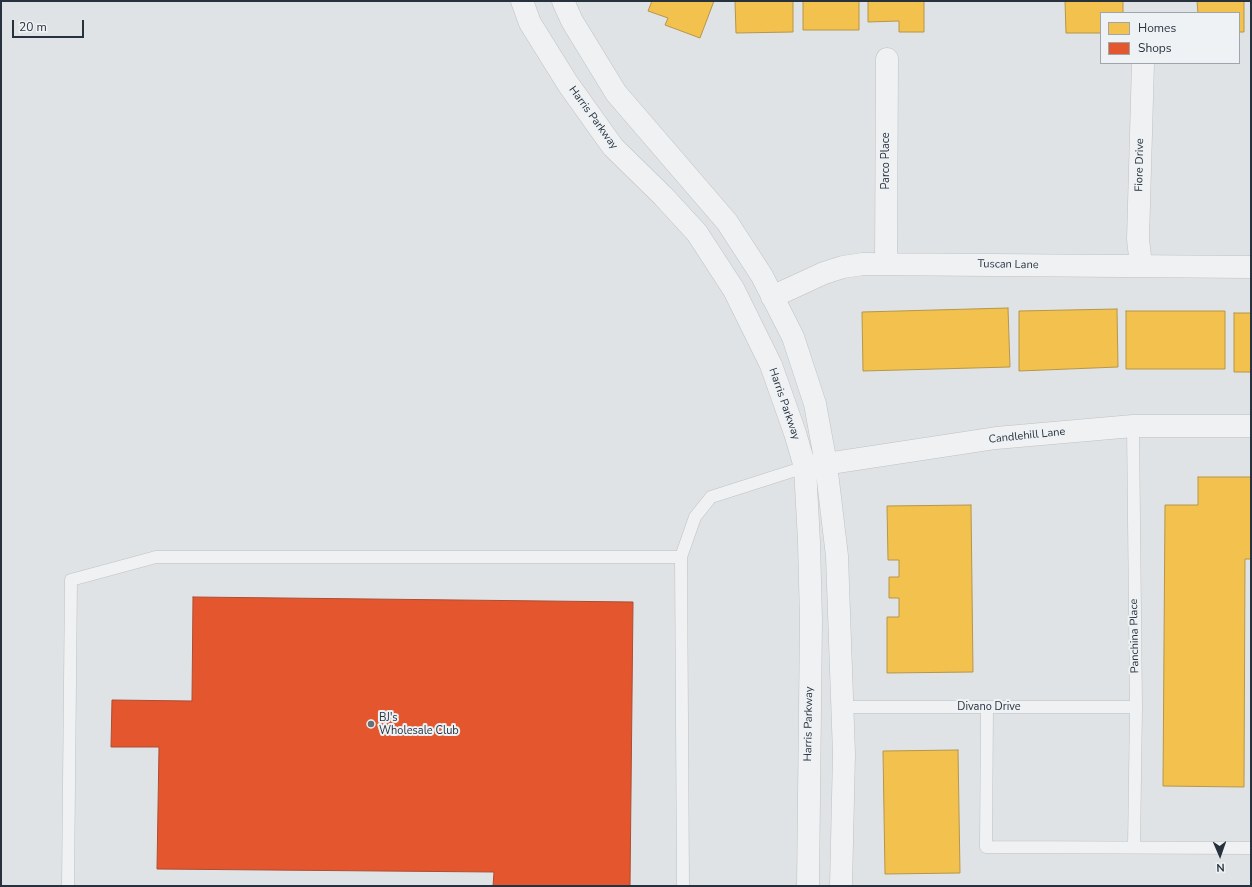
<!DOCTYPE html>
<style>
body{margin:0}
#map{position:relative;width:1252px;height:887px;overflow:hidden;background:#e0e3e5;font-family:"Nunito Sans",sans-serif}
canvas{display:block}
.frame{position:absolute;inset:0;border:2px solid #28323e;pointer-events:none}
.legend{position:absolute;left:1100px;top:12px;width:140px;height:52px;box-sizing:border-box;background:#eef2f5;border:1px solid #9fa5ac;margin:0;padding:5px 7px;list-style:none;font-size:12px;color:#28323e}
.legend li{display:flex;align-items:center;gap:8px;height:20px}
.legend b{width:20px;border:1px solid #9fa5ac}
.north{position:absolute;left:1200px;top:835px;width:40px;height:40px;-webkit-text-stroke:3px #eef2f5;paint-order:stroke;rotate:178deg;font-size:11px;font-weight:700;line-height:16px;text-align:center;color:#28323e}
.north::after{content:'';display:block;margin:auto;width:14px;height:18px;background:#28323e;clip-path:polygon(50% 0,100% 100%,50% 72%,0 100%)}
.scale{position:absolute;left:12px;top:20px;width:72px;height:18px;box-sizing:border-box;border:2px solid #28323e;border-top:0;padding-left:5px;font-size:12px;line-height:14px;white-space:nowrap;color:#28323e;-webkit-text-stroke:3px #eef2f5;paint-order:stroke}
</style>
<div id="map">
<canvas width="1252" height="887"></canvas>
<div class="frame"></div>
<ul class="legend">
<li><b style="height:11px;background:#f2c14e"></b>Homes</li>
<li><b style="height:11px;background:#e4572e"></b>Shops</li>
</ul>
<div class="north">N</div>
<div class="scale">20 m</div>
</div>
<script>
const context = document.querySelector('canvas').getContext('2d');
context.lineJoin = 'round';
function fill(path, color) { context.fillStyle = color; context.fill(path, 'evenodd'); }
const toPath = rows => new Path2D(rows.map(r => 'M' + r).join(''));
function trace(path, color, width, dash) { context.strokeStyle = color; context.lineWidth = width; context.lineCap = dash ? 'butt' : 'round'; context.setLineDash(dash || []); context.stroke(path); }
function drawText(font, color, halo, rows, align = 'center') {
  context.font = font + ' "Nunito Sans",sans-serif'; context.lineWidth = 4; context.setLineDash([]); context.textBaseline = 'middle'; context.strokeStyle = halo; context.fillStyle = color; for (const [text, x, y, turn = 0] of rows) {
    context.save(); context.translate(x, y); context.rotate((+turn || 0) * Math.PI / 180); context.textAlign = isNaN(turn) ? turn : align; if (halo) context.strokeText(text, 0, 0); context.fillText(text, 0, 0); context.restore();
  }
}
const homes = toPath([
 [652,1,714,1,700,38,665,25,668,18,648,11,652,1],
 [735,1,793,1,793,32,736,33,735,1],
 [803,1,859,1,859,30,803,30,803,1],
 [868,1,924,1,924,32,899,32,899,21,868,22,868,1],
 [1065,1,1123,1,1123,13,1101,13,1101,33,1066,33,1065,1],
 [1197,1,1244,1,1244,32,1239,32,1239,13,1198,13,1197,1],
 [1008,308,1010,367,863,371,862,312,1008,308],
 [1117,309,1118,367,1019,371,1019,311,1117,309],
 [1126,311,1225,311,1225,369,1126,369,1126,311],
 [1234,313,1251,313,1251,372,1234,372,1234,313],
 [1198,477,1251,477,1251,559,1245,559,1244,787,1163,786,1165,505,1198,505,1198,477],
 [971,505,973,672,887,673,887,617,899,617,899,598,889,598,889,577,899,577,899,560,888,560,887,506,971,505],
 [958,750,960,873,885,874,883,751,958,750]
]);
const shops = toPath([
 [193,597,633,602,630,886,493,886,494,872,157,869,159,747,111,747,112,700,192,701,193,597]
]);
const service = toPath([
 [1133,426,1136,707,1134,847],
 [681,557,683,886],
 [842,707,1136,707],
 [987,707,986,847,1251,848],
 [68,886,71,580,156,557,681,557,695,517,711,497,805,467]
]);
const minor = toPath([
 [522,1,530,23,568,84,613,147,663,196,697,233,734,290,771,365,795,433,805,467,809,542,811,620,808,886],
 [563,1,572,21,616,93,727,222,762,276,793,337,815,404,826,464,837,556,844,754,841,886],
 [886,264,887,59],
 [1141,266,1138,239,1143,63],
 [772,297,824,273,843,267,863,264,1251,267],
 [812,466,996,438,1133,426,1251,426]
]);
const markers = [
 [371,724,4,"#687078"]
];
const streetNames = [
 ["Harris Parkway",593,118,54],
 ["Parco Place",886,161,-90],
 ["Fiore Drive",1140,165,-89],
 ["Tuscan Lane",1008,265,1],
 ["Harris Parkway",784,404,71],
 ["Candlehill Lane",1027,436,-6],
 ["Panchina Place",1135,636,-91],
 ["Divano Drive",989,707],
 ["Harris Parkway",809,724,-89]
];
const poiNames = [
 ["BJ's",379,718],
 ["Wholesale Club",379,731]
];
fill(homes, '#f2c14e');
trace(homes, '#b59649', 1);
fill(shops, '#e4572e');
trace(shops, '#ac4c33', 1);
trace(service, '#bec1c3', 13);
trace(minor, '#bec1c3', 23);
trace(service, '#f0f1f2', 12);
trace(minor, '#f0f1f2', 22);
for (const [x, y, r, color] of markers) { const dot = new Path2D(); dot.arc(x, y, r, 0, 2 * Math.PI); context.fillStyle = color; context.fill(dot); trace(dot, '#eef2f5', 1.5); }
drawText('11px', '#28323e', '#eef2f5', streetNames);
drawText('11px', '#28323e', '#eef2f5', poiNames, 'left');
</script>
